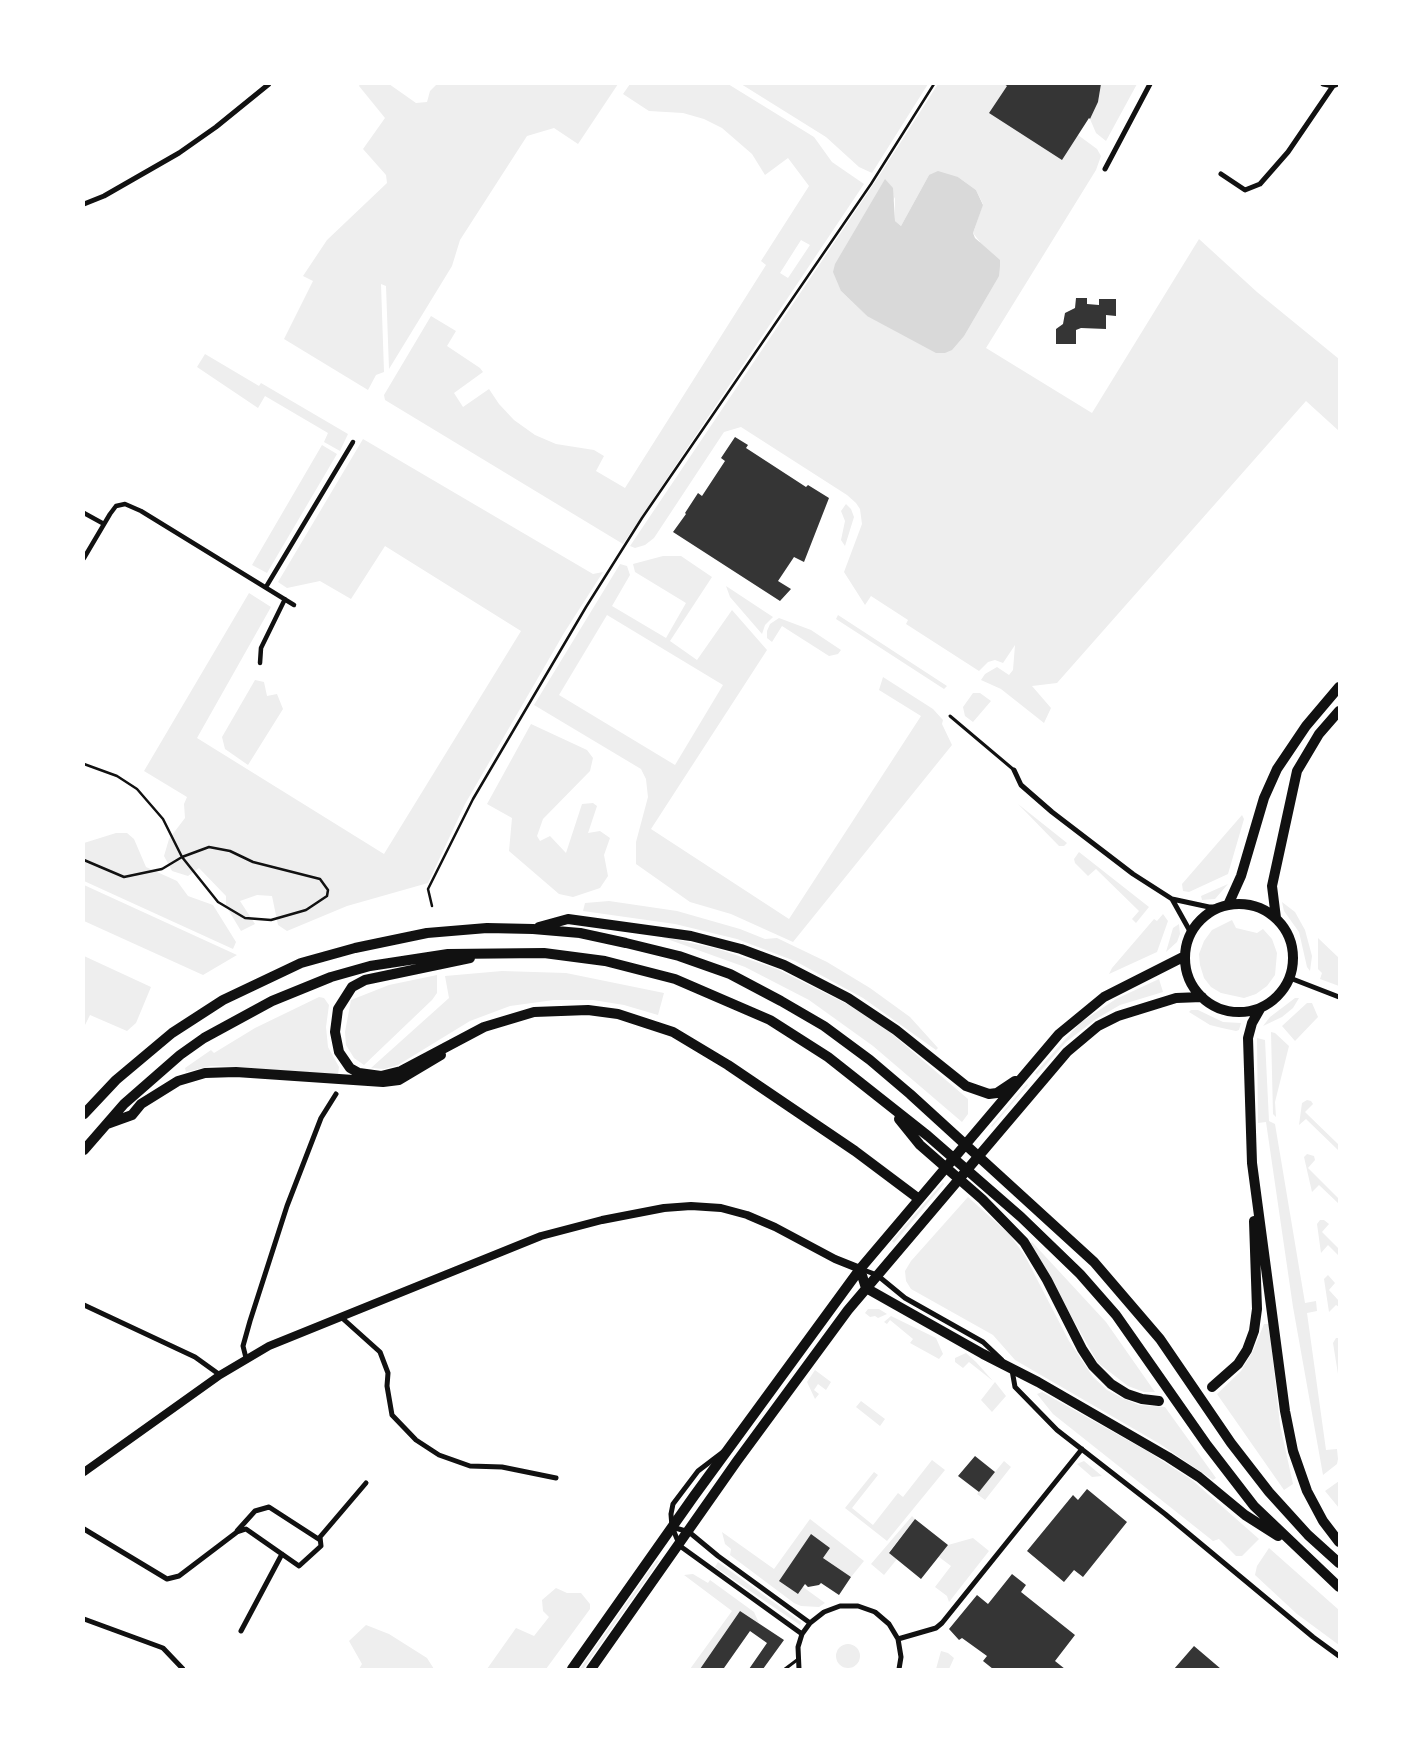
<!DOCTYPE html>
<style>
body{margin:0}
#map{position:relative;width:1423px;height:1753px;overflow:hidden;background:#fff;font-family:Barlow,sans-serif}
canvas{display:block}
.frame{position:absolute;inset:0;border:85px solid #fff;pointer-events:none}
</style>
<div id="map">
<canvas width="1423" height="1753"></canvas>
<div class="frame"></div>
</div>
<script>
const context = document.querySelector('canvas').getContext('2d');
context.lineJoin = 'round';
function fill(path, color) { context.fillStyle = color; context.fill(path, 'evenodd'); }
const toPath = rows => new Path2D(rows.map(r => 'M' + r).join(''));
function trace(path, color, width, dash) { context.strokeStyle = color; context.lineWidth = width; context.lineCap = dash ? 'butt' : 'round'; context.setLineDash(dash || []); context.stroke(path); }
const green = toPath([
 [360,84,389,84,416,103,427,102,430,91,437,84,618,84,578,144,554,128,527,136,460,240,452,266,389,369,386,286,381,284,384,372,376,375,368,390,284,339,313,281,303,276,327,240,387,183,386,175,363,149,385,118,359,86],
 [630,84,728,84,814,137,832,162,864,184,623,544,385,400,384,395,431,316,456,331,447,346,480,368,483,372,454,393,463,407,489,389,499,404,514,420,535,435,556,444,594,450,604,456,596,471,625,488,766,265,761,261,809,186,788,158,765,175,752,154,722,128,704,119,683,113,649,111,623,94],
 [801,240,810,245,788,278,780,273],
 [741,84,928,84,872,173,859,167,826,137],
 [938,84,1004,84,1007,86,989,113,1078,135,1097,149,1101,156,1096,170,986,348,1092,413,1199,239,1257,292,1339,359,1339,431,1306,401,1057,683,1032,686,1051,708,1044,723,1001,689,981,680,985,674,997,667,1009,675,1013,670,1015,645,1003,663,995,660,988,662,979,671,906,624,908,620,871,596,865,605,844,572,862,524,860,509,856,503,847,495,741,427,724,432,654,538,645,545,635,548,630,546,879,176],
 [929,175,958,177,976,190,983,204,973,233,980,242,867,316,841,291,895,197,895,221,901,226],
 [1101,84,1137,84,1106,141,1096,133,1090,119,1098,102],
 [205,354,259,386,261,383,348,434,340,451,324,442,328,433,265,396,258,408,197,367],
 [363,439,593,574,603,572,564,633,465,804,428,883,347,906,287,931,278,925,272,896,257,895,240,901,255,924,241,931,226,906,226,896,199,868,188,876,172,871,164,856,169,839,185,818,184,804,187,797,144,771,249,593,271,607,197,738,384,854,521,631,385,546,351,599,320,581,287,588,278,582],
 [322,445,337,454,267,573,252,565],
 [846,504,851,509,854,517,845,546,841,540,845,521,841,511],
 [663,556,681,556,712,577,670,641,697,660,732,610,767,650,651,829,789,919,921,716,879,690,883,677,933,709,943,720,942,724,952,745,793,942,731,914,690,902,636,864,636,842,648,797,646,779,641,769,534,705,620,564,627,566,630,575,612,606,666,638,686,603,635,572,633,564],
 [607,615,723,685,675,765,559,695],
 [726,586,773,617,765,625,762,634,730,597],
 [838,615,947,686,944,689,836,619],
 [779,618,811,630,841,650,838,654,829,656,782,626,772,642,767,638,767,631,770,624],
 [255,680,264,682,267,696,277,694,283,709,248,765,225,749,222,737],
 [973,693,980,693,991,701,973,722,965,716,963,707],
 [531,724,587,750,593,758,590,771,543,819,537,836,540,841,550,836,566,853,582,804,593,803,597,806,588,833,600,831,610,838,604,855,608,876,600,888,573,897,559,894,509,851,512,818,487,804],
 [1018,804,1067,843,1064,846,1059,846],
 [1242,815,1244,819,1228,874,1189,892,1183,891,1182,884],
 [116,833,127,833,134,839,146,867,177,881,188,896,213,905,236,942,233,949,84,881,84,843],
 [1079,852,1149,907,1136,923,1132,919,1139,911,1096,869,1088,876,1075,863,1074,859],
 [1228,884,1215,899,1202,900,1201,896],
 [84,885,237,955,203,975,84,921],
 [609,901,677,911,740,929,765,939,777,938,827,962,870,988,910,1017,938,1048,936,1050,863,998,795,961,737,939,675,924,583,911,585,903],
 [1282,902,1295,912,1305,930,1312,956,1310,971,1307,967,1299,932,1284,911],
 [1163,914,1168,921,1157,952,1109,974,1112,968,1154,919,1157,921],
 [1232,920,1236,928,1257,933,1263,929,1272,939,1277,953,1275,975,1267,986,1256,994,1244,998,1221,993,1211,987,1204,978,1200,965,1199,954,1204,941,1212,930],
 [1179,924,1180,934,1177,942,1166,952,1173,928],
 [656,935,718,949,777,969,855,1008,885,1028,968,1099,968,1114,962,1122,873,1046,809,1000,745,967],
 [1318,938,1339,958,1339,986,1320,979,1322,973,1318,969],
 [84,956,151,987,136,1023,127,1031,90,1015,84,1027],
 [502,971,566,973,664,993,658,1015,624,1005,593,1000,554,1000,510,1006,470,1021,398,1065,384,1069,371,1068,449,998,445,976],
 [437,975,437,993,432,1000,364,1065,354,1058,346,1045,345,1032,351,1000,389,985],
 [1159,979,1163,992,1120,1005,1096,1019,1066,1042,1037,1075,1035,1073,1080,1023,1116,999],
 [319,997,324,998,329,1005,326,1027,328,1047,339,1067,338,1075,240,1067,211,1066,186,1072,185,1068,211,1050,214,1053,255,1028],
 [1295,998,1299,998,1293,1008,1282,1017,1263,1026,1270,1017],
 [1307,1003,1312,1003,1318,1017,1295,1041,1282,1026],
 [1191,1010,1198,1010,1223,1022,1241,1023,1239,1030,1236,1031,1222,1028,1210,1025,1189,1012],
 [1271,1032,1275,1033,1289,1046,1275,1102,1276,1117,1273,1114],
 [1257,1038,1265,1040,1269,1121,1275,1124,1305,1303,1316,1301,1317,1311,1307,1313,1326,1450,1337,1449,1338,1459,1337,1464,1323,1475,1293,1307,1266,1122,1258,1123],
 [1027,1084,1028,1085,992,1127,991,1126],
 [1307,1100,1311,1101,1313,1104,1305,1112,1339,1145,1339,1151,1306,1119,1299,1125,1302,1103],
 [1307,1154,1314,1156,1315,1160,1308,1168,1339,1199,1339,1204,1319,1185,1312,1192,1304,1157],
 [943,1182,944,1184,894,1243,892,1241],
 [968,1197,1010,1235,1025,1256,1069,1341,1093,1377,1107,1390,1122,1398,1139,1405,1165,1407,1216,1478,1213,1480,1160,1444,1015,1360,993,1335,911,1289,906,1281,905,1271,911,1261],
 [1320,1220,1324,1220,1329,1224,1322,1232,1339,1249,1339,1256,1328,1245,1321,1253,1317,1224],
 [1032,1242,1106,1322,1155,1392,1144,1392,1128,1386,1098,1363,1030,1244],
 [1328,1275,1335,1283,1329,1290,1339,1301,1339,1307,1336,1305,1329,1312,1324,1279],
 [868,1309,879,1309,887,1314,878,1318,875,1316,870,1317,865,1313],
 [891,1316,936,1338,943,1354,939,1359,910,1343,913,1339,890,1320,887,1324,884,1322],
 [1264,1324,1269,1324,1280,1425,1293,1484,1284,1490,1217,1394,1241,1371,1253,1351],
 [1336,1338,1339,1338,1338,1374,1333,1343],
 [966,1353,976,1362,993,1381,969,1362,963,1368,955,1362,955,1358],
 [815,1370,831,1382,826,1390,818,1384,814,1390,819,1394,815,1399,807,1382],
 [995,1382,1006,1396,992,1412,981,1400],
 [1042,1392,1147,1451,1192,1480,1259,1539,1242,1556,1236,1556,1219,1539,1213,1541,1053,1414,1037,1394],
 [861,1401,885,1419,880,1426,856,1407],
 [932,1460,945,1470,887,1541,845,1508,874,1472,878,1475,852,1508,873,1525,898,1493,903,1497],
 [1004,1461,1011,1467,985,1500,977,1494],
 [1084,1461,1102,1476,1092,1477,1077,1464],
 [1339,1481,1339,1508,1325,1491],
 [912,1516,915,1519,889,1552,897,1559,884,1575,871,1564],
 [810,1519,864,1561,851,1577,823,1558,830,1548,811,1535,780,1581,798,1594,803,1587,825,1603,819,1607,801,1606,794,1603,730,1555,731,1549,725,1544,722,1532,774,1569],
 [973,1538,989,1551,949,1602,947,1596,935,1587,951,1566,939,1557,948,1545],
 [1269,1548,1339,1610,1339,1645,1297,1614,1255,1575,1257,1566],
 [657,1560,659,1561,583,1669,580,1669],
 [718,1562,801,1622,800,1625,715,1567],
 [693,1574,708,1583,710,1580,754,1612,759,1623,740,1611,700,1669,690,1669,732,1611,684,1575],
 [556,1588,567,1593,581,1593,590,1604,590,1609,546,1669,487,1669,516,1628,534,1636,549,1617,543,1611,542,1600],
 [366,1625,389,1634,427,1658,434,1669,359,1669,362,1664,349,1641],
 '836 1656a12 12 0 1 1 24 0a12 12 0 1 1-24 0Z',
 [941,1651,948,1653,954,1658,949,1669,936,1669]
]);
const water = toPath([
 [938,171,958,177,976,190,983,205,973,233,975,238,1000,260,1000,266,999,276,964,336,952,350,945,353,936,353,867,316,841,291,833,272,835,264,885,179,893,188,895,221,901,226,929,175]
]);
const building = toPath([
 [1004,84,1101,84,1098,102,1090,119,1089,118,1062,160,989,113,1007,86],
 [1076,298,1087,298,1087,304,1099,305,1099,299,1116,299,1116,316,1106,315,1106,329,1081,328,1076,330,1076,344,1056,344,1056,329,1063,324,1065,313,1075,308],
 [735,437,748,445,746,448,806,487,808,485,829,498,804,562,794,557,778,581,791,589,780,601,673,532,686,514,685,513,698,493,702,496,725,461,721,458],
 [975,1456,995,1472,979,1492,958,1476],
 [1087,1489,1127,1522,1083,1577,1074,1570,1064,1582,1027,1551,1073,1495,1078,1500],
 [915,1519,948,1545,921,1579,889,1553],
 [811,1534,830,1548,823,1558,851,1577,839,1595,821,1583,819,1585,808,1587,805,1584,798,1594,779,1581],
 [1012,1574,1026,1585,1021,1592,1075,1635,1055,1661,1065,1669,993,1669,983,1661,987,1656,962,1638,959,1640,949,1629,977,1595,988,1604],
 [740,1611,784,1640,763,1669,749,1669,767,1643,750,1631,724,1668,726,1669,700,1669],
 [1194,1646,1221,1669,1174,1669]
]);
const path = toPath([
 [84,764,117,776,137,789,163,819,182,857,218,902,245,918,271,920,306,910,327,896,328,890,320,879,253,862,230,851,209,847,182,857,162,869,124,877,84,860],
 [432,906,428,889,473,799,586,607,642,518,871,184,934,84]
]);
const service = toPath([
 [950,716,1014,770],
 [785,1669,797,1660]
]);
const pedestrian = toPath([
 [84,513,104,524],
 [84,558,110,514,116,506,125,504,141,511,294,605],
 [266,587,353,442],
 [260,663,261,648,285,599]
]);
const minor = toPath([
 [1323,84,1333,86,1338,84],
 [1105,169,1150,84],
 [1221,174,1245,190,1260,184,1288,152,1333,86],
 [84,204,104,196,179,153,216,127,269,84],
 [1014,770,1021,785,1052,812,1133,874,1172,899,1191,933],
 [1172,899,1209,907,1221,907],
 [1290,978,1339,997],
 [861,1269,877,1275,905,1298,983,1342,1002,1360],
 [84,1305,195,1357,220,1375],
 [341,1317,380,1352,388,1373,387,1386,392,1415,416,1440,439,1455,470,1466,502,1467,556,1478],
 [246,1358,243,1346,250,1321,287,1206,321,1118,336,1094],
 [1012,1370,1015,1387,1057,1430,1165,1514,1313,1637,1339,1656],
 [723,1452,698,1471,673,1504,671,1514,672,1527,680,1546,802,1634],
 [672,1527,689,1532,718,1556,810,1623],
 [84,1529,167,1579,179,1576,237,1532,246,1529,299,1566,321,1546,320,1537,366,1483],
 [237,1531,255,1511,269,1507,320,1540],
 [84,1619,163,1648,183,1669],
 [241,1631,282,1554],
 [898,1639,936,1628,942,1623,1082,1449],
 [799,1669,798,1647,802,1634,810,1623,824,1612,840,1606,858,1606,875,1612,889,1624,898,1639,901,1657,899,1669]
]);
const tertiary = toPath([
 [84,1472,220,1375,269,1346,541,1236,602,1220,664,1208,691,1206,721,1208,747,1215,775,1227,835,1259,860,1269]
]);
const primary = toPath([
 '1185 958a54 54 0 1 1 108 0a54 54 0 1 1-108 0Z',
 [1228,905,1241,876,1264,798,1277,769,1306,726,1339,687],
 [1276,918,1272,886,1297,771,1319,734,1339,711],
 [539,927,568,919,691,936,741,949,784,965,848,998,896,1030,966,1086,989,1094,997,1093,1015,1081],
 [470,958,365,980,352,987,338,1009,335,1032,339,1052,350,1068,359,1073,381,1076,401,1071,484,1027,534,1012,588,1010,618,1014,673,1032,728,1065,855,1151,919,1199],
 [1260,1009,1252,1023,1248,1038,1252,1163,1285,1411,1293,1451,1307,1491,1323,1521,1339,1542],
 [84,1114,116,1080,172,1033,223,1000,301,963,355,948,427,933,487,928,533,929,580,933,626,943,679,956,730,974,781,1001,824,1026,870,1060,910,1094,1094,1262,1160,1339,1231,1443,1269,1492,1308,1535,1339,1563],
 [899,1119,920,1145,982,1199,1024,1242,1047,1280,1082,1349,1093,1366,1111,1384,1127,1394,1142,1399,1159,1401],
 [107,1124,132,1115,141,1104,178,1081,205,1073,236,1072,383,1082,399,1080,441,1055],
 [84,1150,124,1104,180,1055,204,1038,272,1001,331,977,370,966,448,954,544,953,605,961,675,979,770,1020,828,1057,928,1136,1021,1217,1080,1274,1116,1315,1207,1445,1254,1506,1339,1587],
 [860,1269,866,1288,983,1354,1038,1382,1168,1457,1199,1477,1245,1515,1278,1536],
 [1212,1387,1238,1364,1247,1350,1254,1331,1257,1309,1254,1221],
 [572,1669,694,1496,860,1269,1059,1034,1104,997,1185,956],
 [591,1669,737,1461,848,1310,1067,1052,1098,1026,1118,1016,1176,998,1202,997]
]);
fill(green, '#eee');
fill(water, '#d9d9d9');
fill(building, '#353535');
trace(path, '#111', 2.5);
trace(service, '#111', 3);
trace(pedestrian, '#111', 4.5);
trace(minor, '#111', 5);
trace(tertiary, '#111', 8);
trace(primary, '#111', 10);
</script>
